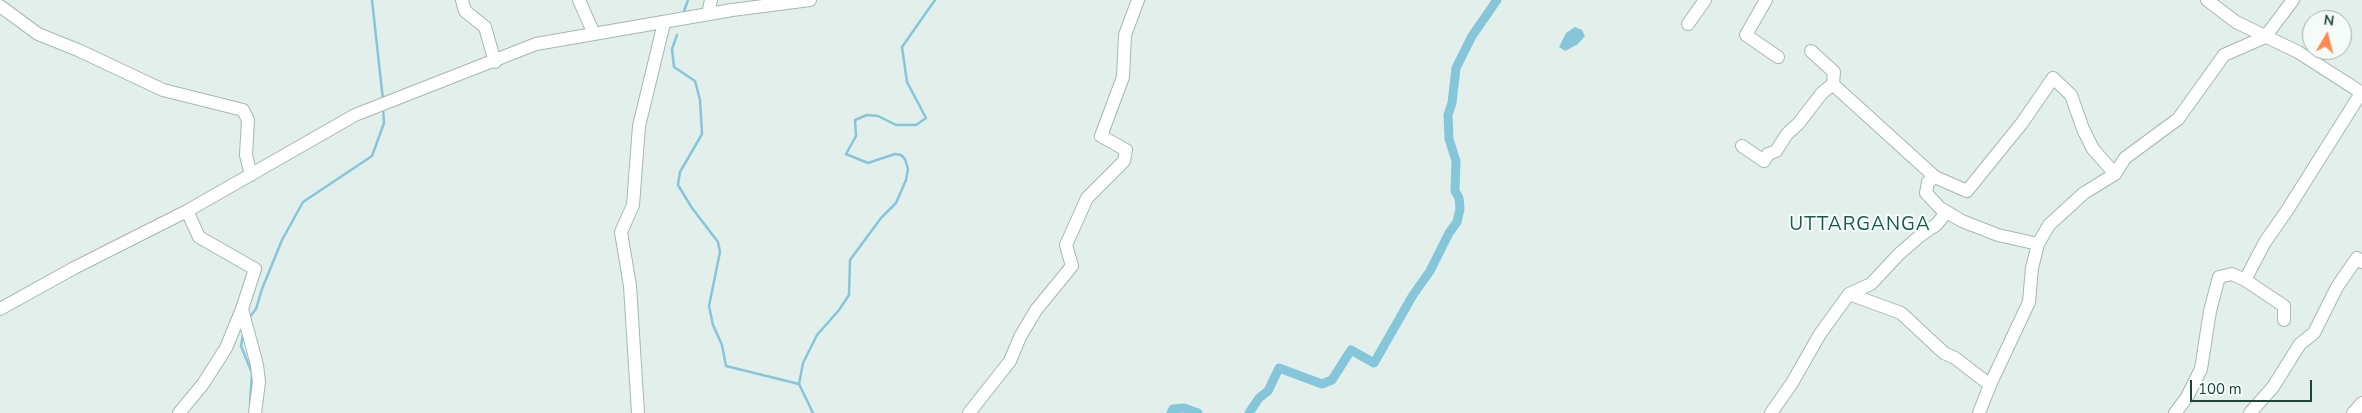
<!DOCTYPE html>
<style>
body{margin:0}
#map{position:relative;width:2362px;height:413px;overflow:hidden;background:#e3efeb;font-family:"Nunito Sans",sans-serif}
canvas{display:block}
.north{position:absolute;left:2302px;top:10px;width:50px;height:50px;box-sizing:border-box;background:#f5fbf8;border:1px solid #a0b1ad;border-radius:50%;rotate:8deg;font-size:14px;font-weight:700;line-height:20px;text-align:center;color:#20433c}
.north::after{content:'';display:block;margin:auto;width:18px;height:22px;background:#ff8a51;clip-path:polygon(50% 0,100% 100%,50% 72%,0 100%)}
.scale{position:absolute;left:2190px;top:380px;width:122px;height:22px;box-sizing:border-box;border:2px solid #20433c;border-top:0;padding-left:6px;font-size:15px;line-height:18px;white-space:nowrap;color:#20433c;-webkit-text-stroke:4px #f5fbf8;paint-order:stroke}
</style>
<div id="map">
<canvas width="2362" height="413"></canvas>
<div class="north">N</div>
<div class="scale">100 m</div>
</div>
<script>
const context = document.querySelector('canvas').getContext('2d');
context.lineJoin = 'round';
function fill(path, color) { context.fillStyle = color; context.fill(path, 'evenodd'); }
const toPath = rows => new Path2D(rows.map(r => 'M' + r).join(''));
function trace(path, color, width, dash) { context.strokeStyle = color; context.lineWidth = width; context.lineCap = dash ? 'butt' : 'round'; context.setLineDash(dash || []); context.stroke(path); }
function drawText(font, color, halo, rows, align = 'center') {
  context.font = font + ' "Nunito Sans",sans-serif'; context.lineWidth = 4.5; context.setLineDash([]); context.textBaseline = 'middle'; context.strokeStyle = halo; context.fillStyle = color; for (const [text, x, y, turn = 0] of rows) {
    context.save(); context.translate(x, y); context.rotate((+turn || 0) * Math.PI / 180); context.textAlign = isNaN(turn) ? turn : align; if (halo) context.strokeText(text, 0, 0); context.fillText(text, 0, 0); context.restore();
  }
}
const water = toPath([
 [1575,27,1582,30,1585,36,1578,44,1565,51,1559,47,1566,33]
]);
const stream = toPath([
 [372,0,383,100],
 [684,11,688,0],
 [677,35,672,49,674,67,695,81,700,100,702,134,680,172,678,185,692,208,718,242,720,252,709,306,713,325,722,345,726,366,799,384],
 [249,318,256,309,262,289,282,240,303,202,372,156,384,123,383,108],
 [243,335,241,346,252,373,250,404],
 [813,413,799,384,803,363,817,335,839,310,849,295,850,260,881,218,896,203,906,180,908,169,905,159,901,155,895,154,868,163,846,154,856,136,855,120,867,115,878,116,896,125,916,125,926,118,907,82,902,47,935,0]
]);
const canal = toPath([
 [1171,413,1173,409,1184,408,1198,413],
 [1249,413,1259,398,1268,391,1279,368,1322,384,1332,380,1351,350,1374,363,1413,295,1430,271,1449,233,1457,222,1460,209,1459,198,1455,191,1456,161,1449,139,1448,115,1452,103,1456,68,1472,36,1497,0]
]);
const minor = toPath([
 [462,0,465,11,485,27,495,62],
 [579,0,594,34],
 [1766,0,1746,35,1778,57],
 [2207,0,2236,22,2298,52,2362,93],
 [0,6,38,34,78,50,163,90,243,110,248,120,246,155,251,175],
 [708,14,711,0],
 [1688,24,1705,0],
 [1811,51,1834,72,1833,84,1838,89,1935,177,1928,182,1926,193,1940,208,1962,221,1998,235,2038,244],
 [1742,146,1764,161,1768,154,1776,151,1787,134,1798,124,1822,93,1833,84],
 [1935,177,1967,191,2022,123,2053,78,2071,95,2083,129,2093,149,2115,174],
 [187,211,199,237,255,269,242,309,257,365,259,382,255,413],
 [1849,294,1901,313,1944,353,1955,358,1990,385],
 [0,309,74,268,187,211,355,115,536,44,732,10,810,0],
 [2284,320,2284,306,2245,280,2265,242,2286,212,2361,93],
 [179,413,203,384,226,348,242,309],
 [638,413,630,286,621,232,633,205,639,126,664,23],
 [969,413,1010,361,1020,337,1036,310,1072,266,1066,245,1087,198,1124,161,1126,150,1101,136,1123,77,1125,35,1138,0],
 [1771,413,1792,383,1820,334,1849,294,1871,284,1899,254,1921,235,1936,225,1946,213],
 [1979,413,1990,385,2029,302,2032,268,2038,244,2049,225,2084,193,2115,174,2125,158,2178,119,2224,55,2265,37,2293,0],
 [2175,413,2187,397,2201,369,2210,311,2219,277,2232,274,2245,280],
 [2250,413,2273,387,2300,344,2314,333,2337,287,2357,258,2362,262],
 [2353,413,2362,403]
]);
const neighbourhoodNames = [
 ["UTTARGANGA",1860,225]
];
fill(water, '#85c6da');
trace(stream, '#85c6da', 2.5);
trace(canal, '#85c6da', 9);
trace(minor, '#a5b8b3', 14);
trace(minor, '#fff', 12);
context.letterSpacing = '1px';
drawText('19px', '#19584e', '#f5fbf8', neighbourhoodNames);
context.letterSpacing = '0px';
</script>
